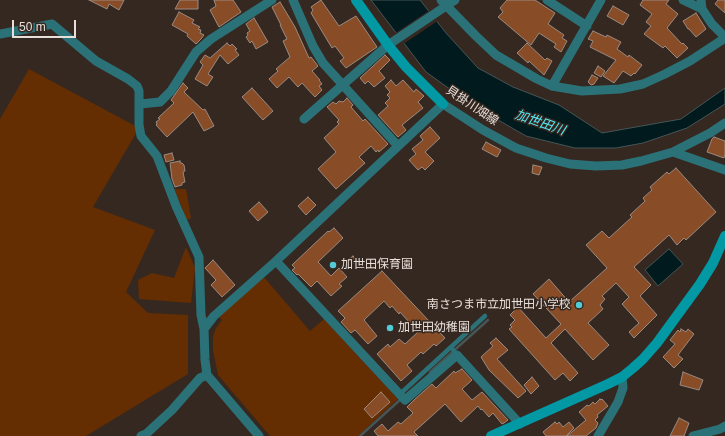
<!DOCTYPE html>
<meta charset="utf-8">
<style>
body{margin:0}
#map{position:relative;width:725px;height:436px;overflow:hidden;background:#352820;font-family:Helvetica,sans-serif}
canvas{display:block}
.scale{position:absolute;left:12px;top:20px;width:64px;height:18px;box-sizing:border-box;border:2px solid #e8dfda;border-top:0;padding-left:5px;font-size:12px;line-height:14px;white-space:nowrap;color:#e8dfda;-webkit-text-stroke:3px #352820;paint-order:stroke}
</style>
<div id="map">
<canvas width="725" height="436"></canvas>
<div class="scale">50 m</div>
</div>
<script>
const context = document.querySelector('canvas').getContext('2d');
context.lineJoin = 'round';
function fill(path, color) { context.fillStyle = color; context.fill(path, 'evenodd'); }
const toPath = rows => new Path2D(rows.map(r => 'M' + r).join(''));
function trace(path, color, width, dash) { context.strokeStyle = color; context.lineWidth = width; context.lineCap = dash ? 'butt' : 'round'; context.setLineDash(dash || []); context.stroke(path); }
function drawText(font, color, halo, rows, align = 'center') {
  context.font = font + ' Helvetica,"Noto Sans JP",sans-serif'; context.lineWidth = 3; context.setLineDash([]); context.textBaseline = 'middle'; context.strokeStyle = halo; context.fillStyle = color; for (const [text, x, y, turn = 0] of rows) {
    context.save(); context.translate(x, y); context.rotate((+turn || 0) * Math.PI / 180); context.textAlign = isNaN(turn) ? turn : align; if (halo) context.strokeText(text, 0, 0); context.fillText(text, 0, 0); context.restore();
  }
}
const green = toPath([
 [29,69,139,128,93,207,155,230,126,292,148,313,188,315,188,374,86,436,0,436,0,119],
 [174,189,186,189,191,218,187,220],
 [186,247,195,268,191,303,139,299,138,280,152,273,174,278],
 [263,276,310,331,324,319,398,399,358,436,270,436,218,375,213,350,213,336,216,328,222,320,219,317]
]);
const water = toPath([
 [371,0,420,0,446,33,478,68,513,87,559,105,602,133,681,119,725,88,725,104,687,128,643,143,616,148,575,148,526,136,472,105,426,72,371,0],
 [669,249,683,264,658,286,645,270,669,249]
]);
const pier = toPath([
 [430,10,439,20,402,45,394,34]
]);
const stream = toPath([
 [430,372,488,320],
 [360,436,401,399]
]);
const building = toPath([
 [89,0,124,0,119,10,109,4,107,9,89,0],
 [180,0,198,0,198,9,175,9,180,0],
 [214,0,233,0,241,12,219,27,210,10,216,6,214,0],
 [321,0,339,26,356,16,377,47,346,68,340,61,344,58,335,46,332,48,311,13,313,10,311,7,321,0],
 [507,0,535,0,555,13,548,24,564,35,562,38,567,41,561,52,554,47,556,44,539,33,531,45,498,17,503,12,500,8,507,0],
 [643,0,669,0,666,4,678,14,667,28,682,44,683,43,688,48,677,58,665,46,663,48,644,34,651,26,646,22,652,14,640,5,643,0],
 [718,0,725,0,725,13,715,4,718,0],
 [280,2,295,27,309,58,311,57,318,66,312,71,320,80,319,80,322,84,319,86,322,90,315,97,302,83,298,87,289,77,277,88,269,79,278,71,276,69,290,57,283,41,287,39,280,25,281,25,272,7,280,2],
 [613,6,629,15,623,25,607,16,613,6],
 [179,12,194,20,192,23,200,27,198,29,201,30,200,33,204,35,201,39,196,44,187,36,188,34,172,25,179,12],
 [696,13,706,29,696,37,689,29,688,29,683,21,696,13],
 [254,18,268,42,256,49,252,41,250,43,246,37,248,35,247,33,250,31,246,24,254,18],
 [593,31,606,37,607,35,621,42,617,49,628,57,629,55,642,65,635,74,634,73,631,76,623,71,614,83,603,76,616,60,590,47,593,41,588,39,593,31],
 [227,43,230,46,232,44,237,49,235,50,239,55,228,64,220,55,208,74,213,77,207,86,195,79,203,65,200,62,205,55,210,58,227,43],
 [527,43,545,60,547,58,552,61,544,75,529,61,528,63,517,53,527,43],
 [385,55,390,60,379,71,385,78,374,87,368,81,365,84,360,78,385,55],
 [598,66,605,71,601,77,594,73,598,66],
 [592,75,598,78,594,84,591,85,588,82,592,75],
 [391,80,396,86,403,80,414,92,416,89,424,96,418,102,423,108,402,125,406,130,398,137,378,115,388,106,385,103,390,98,387,95,390,92,385,86,391,80],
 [183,83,188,88,184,92,203,110,205,109,214,126,204,131,193,112,167,137,156,125,157,124,156,122,160,119,158,118,174,103,171,100,183,83],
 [252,88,273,111,263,120,242,97,252,88],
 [347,98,353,105,351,107,363,121,365,119,388,144,379,152,378,150,376,152,371,146,359,157,365,163,336,189,318,169,336,152,324,138,339,124,337,122,339,120,327,107,333,102,336,104,339,101,343,102,347,98],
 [430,127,440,138,425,152,434,161,425,170,422,167,418,170,409,160,416,154,412,149,423,140,420,136,430,127],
 [714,137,725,141,725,154,724,158,707,152,712,139,714,137],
 [486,142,501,150,497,157,482,149,486,142],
 [172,153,174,160,166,162,164,155,172,153],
 [180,161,180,163,182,163,184,165,185,171,183,172,185,182,182,183,182,185,175,187,172,179,170,163,180,161],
 [533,165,542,167,539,175,532,173,533,165],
 [676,168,716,212,686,240,684,238,677,245,669,235,634,267,651,285,640,296,657,315,634,338,629,332,639,323,622,304,629,297,616,283,602,296,605,299,600,305,603,309,588,323,609,345,593,360,565,329,551,343,578,373,570,381,563,373,555,380,509,329,512,327,510,325,515,320,510,315,518,307,546,338,561,324,533,294,549,279,569,302,607,268,586,245,602,231,609,238,632,217,630,215,645,201,643,198,652,190,650,187,667,172,669,174,676,168],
 [308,197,316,205,306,215,298,206,308,197],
 [259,202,268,212,258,221,249,211,259,202],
 [334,228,343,238,318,262,331,276,339,268,347,277,339,284,342,286,331,296,317,281,311,287,298,274,297,275,292,270,295,268,292,265,328,231,329,232,334,228],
 [353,256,357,260,347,270,342,265,353,256],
 [213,260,235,285,222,297,211,285,216,280,205,268,213,260],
 [382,271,445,338,436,346,434,344,423,354,421,352,407,365,412,371,401,381,377,354,388,344,390,347,399,339,405,344,418,332,400,312,399,314,392,306,390,308,384,301,364,320,377,336,368,344,355,330,351,333,341,322,345,318,338,311,382,271],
 [681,329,686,332,688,329,694,334,678,355,683,359,674,368,663,357,675,344,670,340,678,330,680,332,681,329],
 [496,338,508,350,497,359,526,391,518,398,489,370,481,357,493,346,490,343,496,338],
 [462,369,472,380,462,389,472,400,482,392,508,420,504,423,502,424,493,413,489,417,482,409,481,410,478,406,461,422,445,404,414,432,418,436,378,436,374,431,382,424,388,431,398,422,401,424,413,413,407,407,415,399,432,384,436,388,454,371,455,373,462,369],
 [683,372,703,380,699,390,680,385,683,372],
 [532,377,539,386,531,394,524,385,532,377],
 [381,392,390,402,372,418,364,409,381,392],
 [600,399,601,400,602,399,608,406,597,415,598,417,595,420,598,423,596,428,586,436,567,436,586,420,579,412,587,405,589,406,593,402,595,404,600,399],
 [679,418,689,423,684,436,670,436,679,418],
 [555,422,557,424,559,422,563,427,569,422,574,428,566,436,546,436,543,432,555,422]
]);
const lane = toPath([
 [457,355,451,347,485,316],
 [400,394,451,347]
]);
const street = toPath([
 [293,0,313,46,323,63,398,146],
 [441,0,476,36,496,55,537,79,552,86,582,91,620,89,643,84,665,74,690,61,725,38],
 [547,0,587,26],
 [683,0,702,9],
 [701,0,702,9,712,24,725,37],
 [0,34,52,24,96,61,128,79,137,86,139,91,139,125,141,136,157,156,176,206,199,257,201,315,204,329,205,360,207,375,259,436],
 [552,86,601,0],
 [140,104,160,102,171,91,196,52,211,39,272,0],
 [304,119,388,45,455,0],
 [673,152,725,170],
 [276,261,405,400,457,355,520,424],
 [204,329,214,316,276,261,443,104,483,130,516,148,546,158,570,164,596,166,622,165,641,161,673,152,710,133,725,123],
 [141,436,146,434,172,410,200,378,207,375],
 [598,436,618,402,623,388,622,377],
 [693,436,720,429,725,426]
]);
const secondary = toPath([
 [356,0,388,45,406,67,443,104],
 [491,436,608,384,622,377,633,368,643,359,657,343,700,284,713,263,725,236]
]);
const markers = [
 [333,265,4,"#52cbd7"],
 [579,305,4,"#52cbd7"],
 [390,328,4,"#52cbd7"]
];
const streetNames = [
 ["貝掛川畑線",472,106,34]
];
const poiNames = [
 ["加世田保育園",341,265],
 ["南さつま市立加世田小学校",571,305,"right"],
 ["加世田幼稚園",398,328]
];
const waterNames = [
 ["加世田川",540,123,19]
];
fill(green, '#652d02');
fill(water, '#001a1d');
trace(water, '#465556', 1);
fill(pier, '#352820');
trace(stream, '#465556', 2.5);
fill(building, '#884d27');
trace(building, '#9a8a81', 1);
trace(lane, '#2b7178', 4.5);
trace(street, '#2b7178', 9);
trace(secondary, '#0298a4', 10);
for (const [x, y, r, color] of markers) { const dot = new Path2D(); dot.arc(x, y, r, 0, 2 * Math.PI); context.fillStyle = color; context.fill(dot); trace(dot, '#352820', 1.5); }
drawText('12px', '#e8dfda', '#352820', streetNames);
drawText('12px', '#e8dfda', '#352820', poiNames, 'left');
drawText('italic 13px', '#56ebf9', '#352820', waterNames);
</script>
